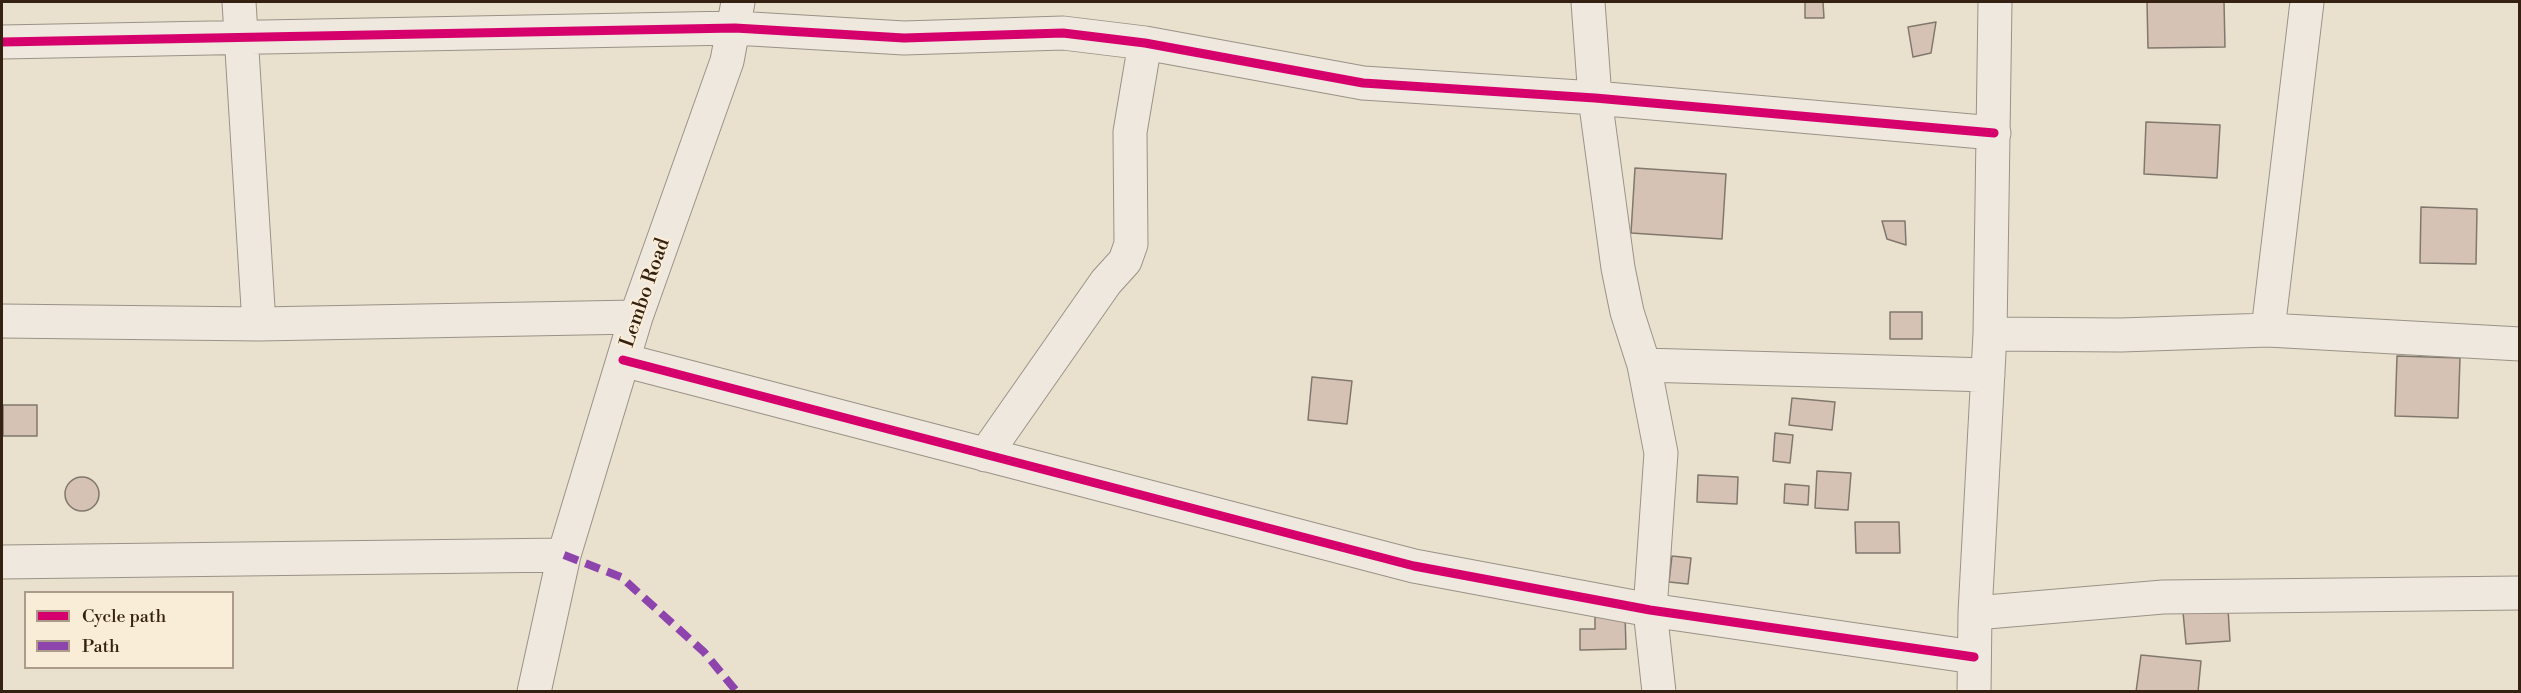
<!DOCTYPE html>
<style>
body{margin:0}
#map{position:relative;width:2521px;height:693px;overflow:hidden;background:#eae0ce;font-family:"Libre Bodoni",serif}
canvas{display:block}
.frame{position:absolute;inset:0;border:3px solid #342112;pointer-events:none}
.legend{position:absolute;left:24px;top:591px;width:210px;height:78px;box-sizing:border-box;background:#faedd7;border:2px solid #ab9b88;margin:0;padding:8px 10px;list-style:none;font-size:18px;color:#342112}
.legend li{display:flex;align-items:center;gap:12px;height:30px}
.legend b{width:30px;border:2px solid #ab9b88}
</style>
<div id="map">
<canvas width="2521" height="693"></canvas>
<div class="frame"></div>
<ul class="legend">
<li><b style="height:8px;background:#d6006c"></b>Cycle path</li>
<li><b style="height:8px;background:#8e44ad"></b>Path</li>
</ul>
</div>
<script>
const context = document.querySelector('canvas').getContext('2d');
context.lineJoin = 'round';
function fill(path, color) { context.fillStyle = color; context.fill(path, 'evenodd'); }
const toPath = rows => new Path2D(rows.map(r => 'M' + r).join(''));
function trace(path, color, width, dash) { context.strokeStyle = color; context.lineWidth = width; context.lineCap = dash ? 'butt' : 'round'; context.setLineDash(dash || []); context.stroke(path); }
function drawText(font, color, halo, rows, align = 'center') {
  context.font = font + ' "Libre Bodoni",serif'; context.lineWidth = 4.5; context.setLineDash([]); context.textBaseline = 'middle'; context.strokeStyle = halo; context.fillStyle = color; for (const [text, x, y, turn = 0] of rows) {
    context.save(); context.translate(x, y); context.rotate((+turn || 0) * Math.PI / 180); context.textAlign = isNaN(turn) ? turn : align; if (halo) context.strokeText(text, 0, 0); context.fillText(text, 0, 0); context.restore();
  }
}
const building = toPath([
 [1805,2,1823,2,1824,18,1805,18,1805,2],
 [2147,2,2224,2,2225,47,2148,48,2147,2],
 [1936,22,1931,53,1913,57,1908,27,1936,22],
 [2146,122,2220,125,2217,178,2144,174,2146,122],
 [1635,168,1726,174,1722,239,1631,233,1635,168],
 [2421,207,2477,209,2476,264,2420,263,2421,207],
 [1882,221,1905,221,1906,245,1887,239,1882,221],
 [1890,312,1922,312,1922,339,1890,339,1890,312],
 [2397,356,2460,358,2458,418,2395,416,2397,356],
 [1312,377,1352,381,1347,424,1308,420,1312,377],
 [1792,398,1835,402,1832,430,1789,425,1792,398],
 [3,405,37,405,37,436,3,436,3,405],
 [1775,433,1793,435,1790,463,1773,461,1775,433],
 [1817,471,1851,473,1848,510,1815,508,1817,471],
 [1698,475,1738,477,1737,504,1697,502,1698,475],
 '65 494a17 17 0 1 1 34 0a17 17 0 1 1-34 0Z',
 [1785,484,1809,486,1808,505,1784,503,1785,484],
 [1855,522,1899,522,1900,553,1856,553,1855,522],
 [1672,556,1691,558,1688,584,1669,582,1672,556],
 [2228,609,2230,641,2186,644,2183,612,2228,609],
 [1595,613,1625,613,1626,649,1580,650,1580,629,1595,629,1595,613],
 [2141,655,2201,661,2198,692,2136,692,2141,655]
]);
const minor = toPath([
 [239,2,259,324],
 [1588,2,1595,98,1618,268,1627,312,1644,365,1661,453,1650,610,1659,692],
 [2,42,735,28,904,38,1063,33,1145,43,1363,83,1595,98,1994,133],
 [2,321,259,324,636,317],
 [2268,330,2307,2],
 [1990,334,2121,335,2268,330,2520,344],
 [623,360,1414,566,1650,610,1974,657],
 [1644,365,1988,375],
 [985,455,1106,282,1125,261,1131,244,1130,132,1145,43],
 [2,562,564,555],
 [1975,613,2163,597,2520,593],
 [534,692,564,555,636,317,727,61,738,2],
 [1974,692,1975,613,1990,334,1995,2]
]);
const quiet = toPath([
 [564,555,621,577,704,652,737,692]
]);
const cycleway = toPath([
 [2,42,735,28,904,38,1063,33,1145,43,1363,83,1595,98,1994,133],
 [623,360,1414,566,1650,610,1974,657]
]);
const streetNames = [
 ["Lembo Road",646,293,-71]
];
fill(building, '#d5c2b5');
trace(building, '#80786d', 1.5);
trace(minor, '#9a9286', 35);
trace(minor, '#eee8df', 33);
trace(quiet, '#8e44ad', 8, [15, 8]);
trace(cycleway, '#d6006c', 9);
drawText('20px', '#342112', '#faedd7', streetNames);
</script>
